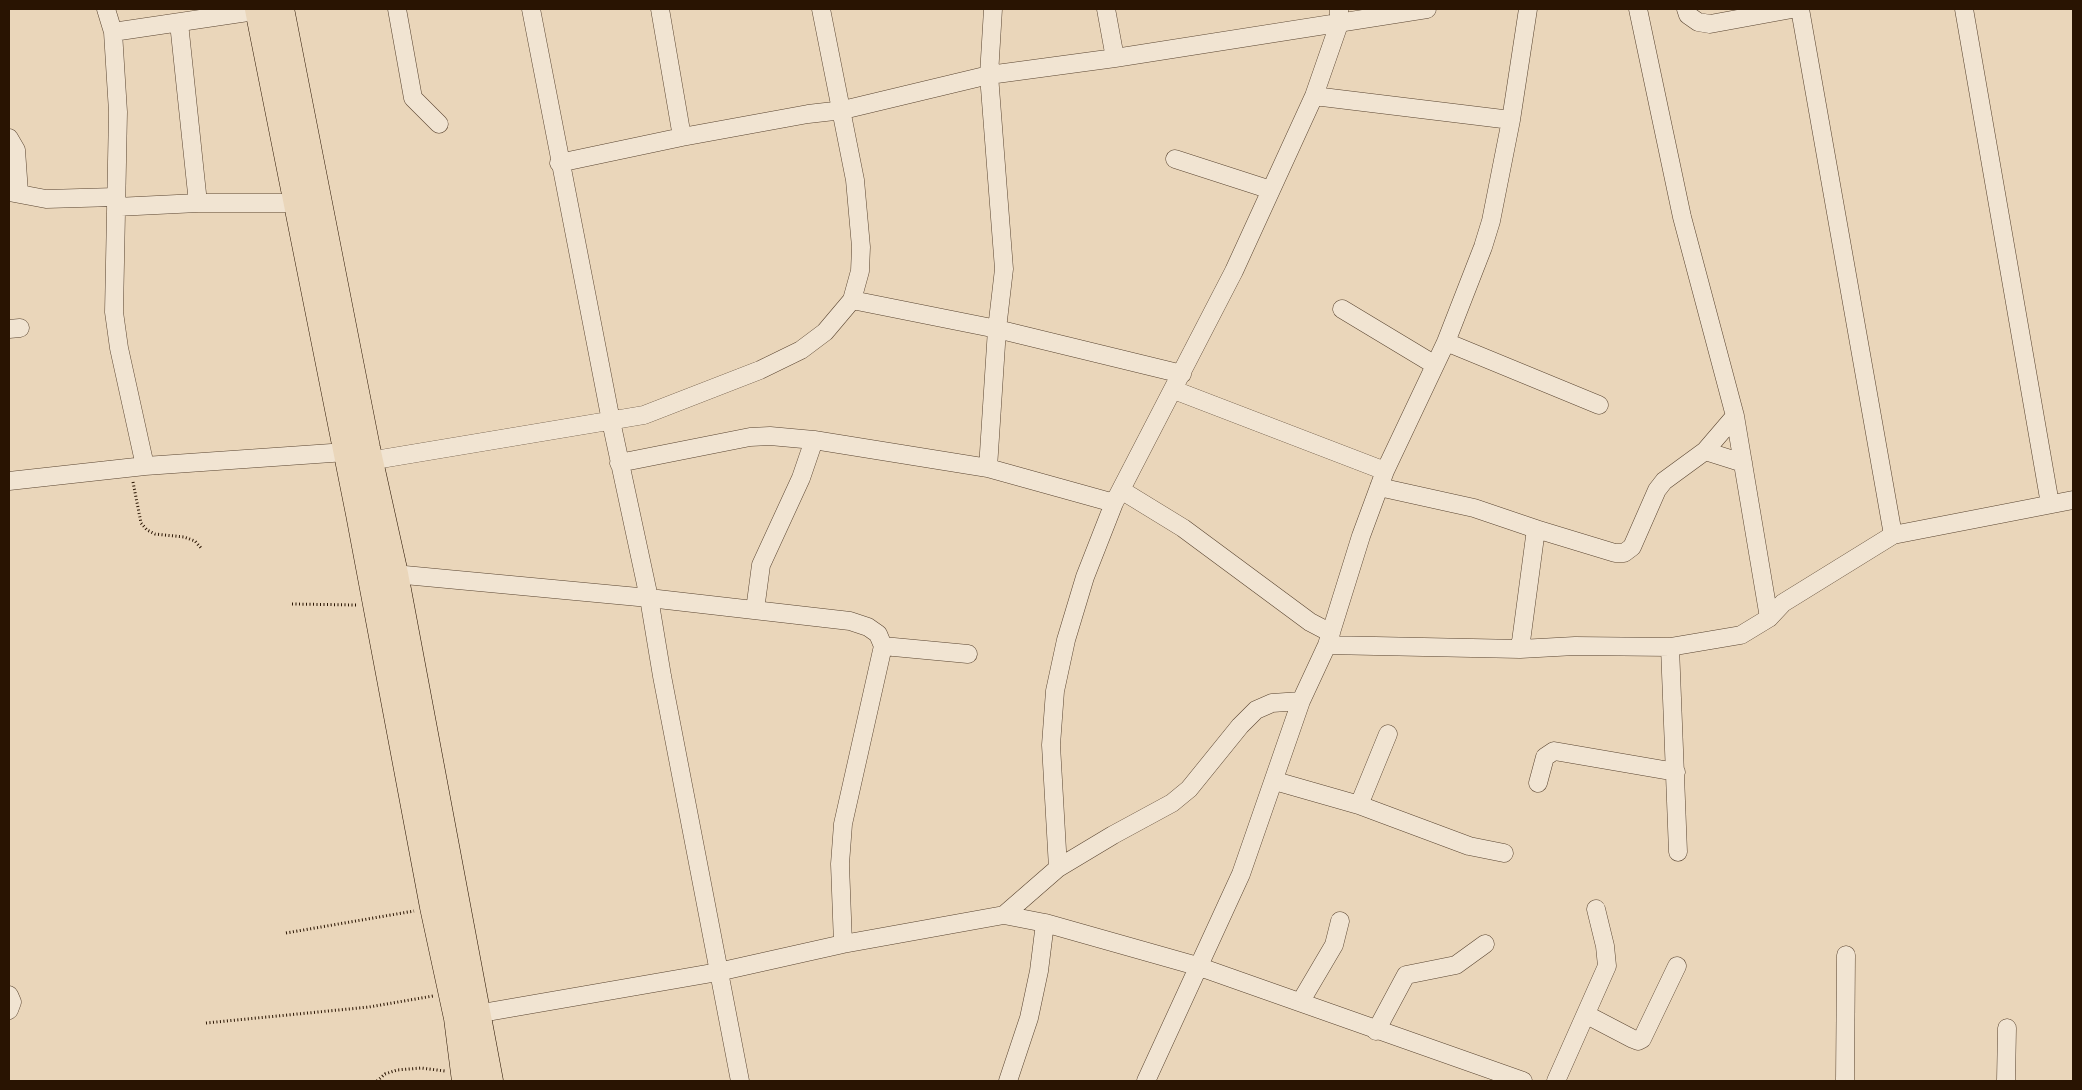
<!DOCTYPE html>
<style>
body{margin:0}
#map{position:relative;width:2082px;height:1090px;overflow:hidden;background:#ead6ba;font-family:"Libre Bodoni",serif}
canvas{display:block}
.frame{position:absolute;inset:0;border:10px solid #291402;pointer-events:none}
</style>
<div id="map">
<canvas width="2082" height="1090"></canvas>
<div class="frame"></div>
</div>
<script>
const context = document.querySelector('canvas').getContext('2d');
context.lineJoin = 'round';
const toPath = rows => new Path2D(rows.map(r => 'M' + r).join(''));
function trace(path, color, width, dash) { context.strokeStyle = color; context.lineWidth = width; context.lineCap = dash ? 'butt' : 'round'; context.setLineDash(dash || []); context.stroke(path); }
const path = toPath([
 [133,482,141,523,147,530,155,534,184,537,195,541,201,548],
 [292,604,356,605],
 [286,933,414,911],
 [206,1023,369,1007,433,996],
 [377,1081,385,1074,397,1070,421,1068,445,1071]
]);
const minor = toPath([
 [106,9,113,32,118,112,114,312,119,348,145,466],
 [397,9,413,98,439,124],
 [531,9,611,421,649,598,662,676,740,1081],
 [660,9,682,137],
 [1106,9,1115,58],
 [1638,9,1682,217,1735,416,1769,618],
 [1686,9,1688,15,1698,22,1710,24,1792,9],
 [1800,9,1893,535],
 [1964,9,2050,504],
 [179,23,198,203,296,203],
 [113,32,268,9],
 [1314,96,1511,120],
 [9,138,16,150,19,193],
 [1175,159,1271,190],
 [559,163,682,137,808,114,843,110,989,75,1115,58,1427,9],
 [9,192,46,199,115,197],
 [116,207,198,203],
 [852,300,997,329,1182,374],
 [1342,309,1435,365],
 [9,329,20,328],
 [1446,342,1599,405],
 [1174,390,1385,471],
 [1705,451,1743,463],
 [369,461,644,415,760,370,801,350,825,332,852,300,860,271,861,247,855,180,821,9],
 [619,463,750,437,770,436,814,440,988,468,1114,503],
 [988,468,997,329,1004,269,989,75,993,9],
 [9,481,145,466,346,452],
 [1379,487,1474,508,1536,529],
 [1121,490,1183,528,1310,622,1331,633],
 [394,574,649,598,850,621,868,627,878,634,883,646,843,824,840,864,843,944],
 [755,610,761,565,801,478,814,440],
 [1327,645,1520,649,1575,646,1670,647,1741,635,1769,618,1783,603,1893,535,2073,500],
 [883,646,968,654],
 [1670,647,1678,852],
 [1520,649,1536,529,1615,553,1624,553,1632,547,1657,490,1664,481,1705,451,1735,416],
 [1275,781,1359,805,1469,846,1504,853],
 [1538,783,1545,757,1554,751,1676,772],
 [1359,805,1388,734],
 [1058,868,1051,745,1055,691,1066,640,1085,577,1114,503,1234,271,1314,96,1339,24,1339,9],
 [1004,915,1045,923,1197,966,1523,1081],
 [9,995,12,1002,9,1010],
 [1301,1001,1334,945,1340,921],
 [476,1014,718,972,843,944,1004,915,1058,868,1113,835,1172,803,1189,789,1240,726,1256,710,1272,703,1301,701],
 [1587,1015,1633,1039,1638,1041,1642,1039,1677,966],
 [1376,1031,1406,975,1456,965,1485,944],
 [1008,1081,1029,1018,1039,971,1045,923],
 [1146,1081,1241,874,1301,701,1327,645,1361,536,1385,471,1446,342,1483,247,1491,221,1511,120,1528,9],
 [1556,1081,1607,966,1605,946,1596,909],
 [1845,1081,1846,955],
 [2006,1081,2007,1028]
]);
const primary = toPath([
 [259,9,360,514,434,907,458,1018,466,1081],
 [280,9,366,448,394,574,489,1081]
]);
trace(minor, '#594430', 19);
trace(primary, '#291402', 29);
trace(path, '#291402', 3, [1, 2.5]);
trace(minor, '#f1e4d2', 18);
trace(primary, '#ead6ba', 28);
</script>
